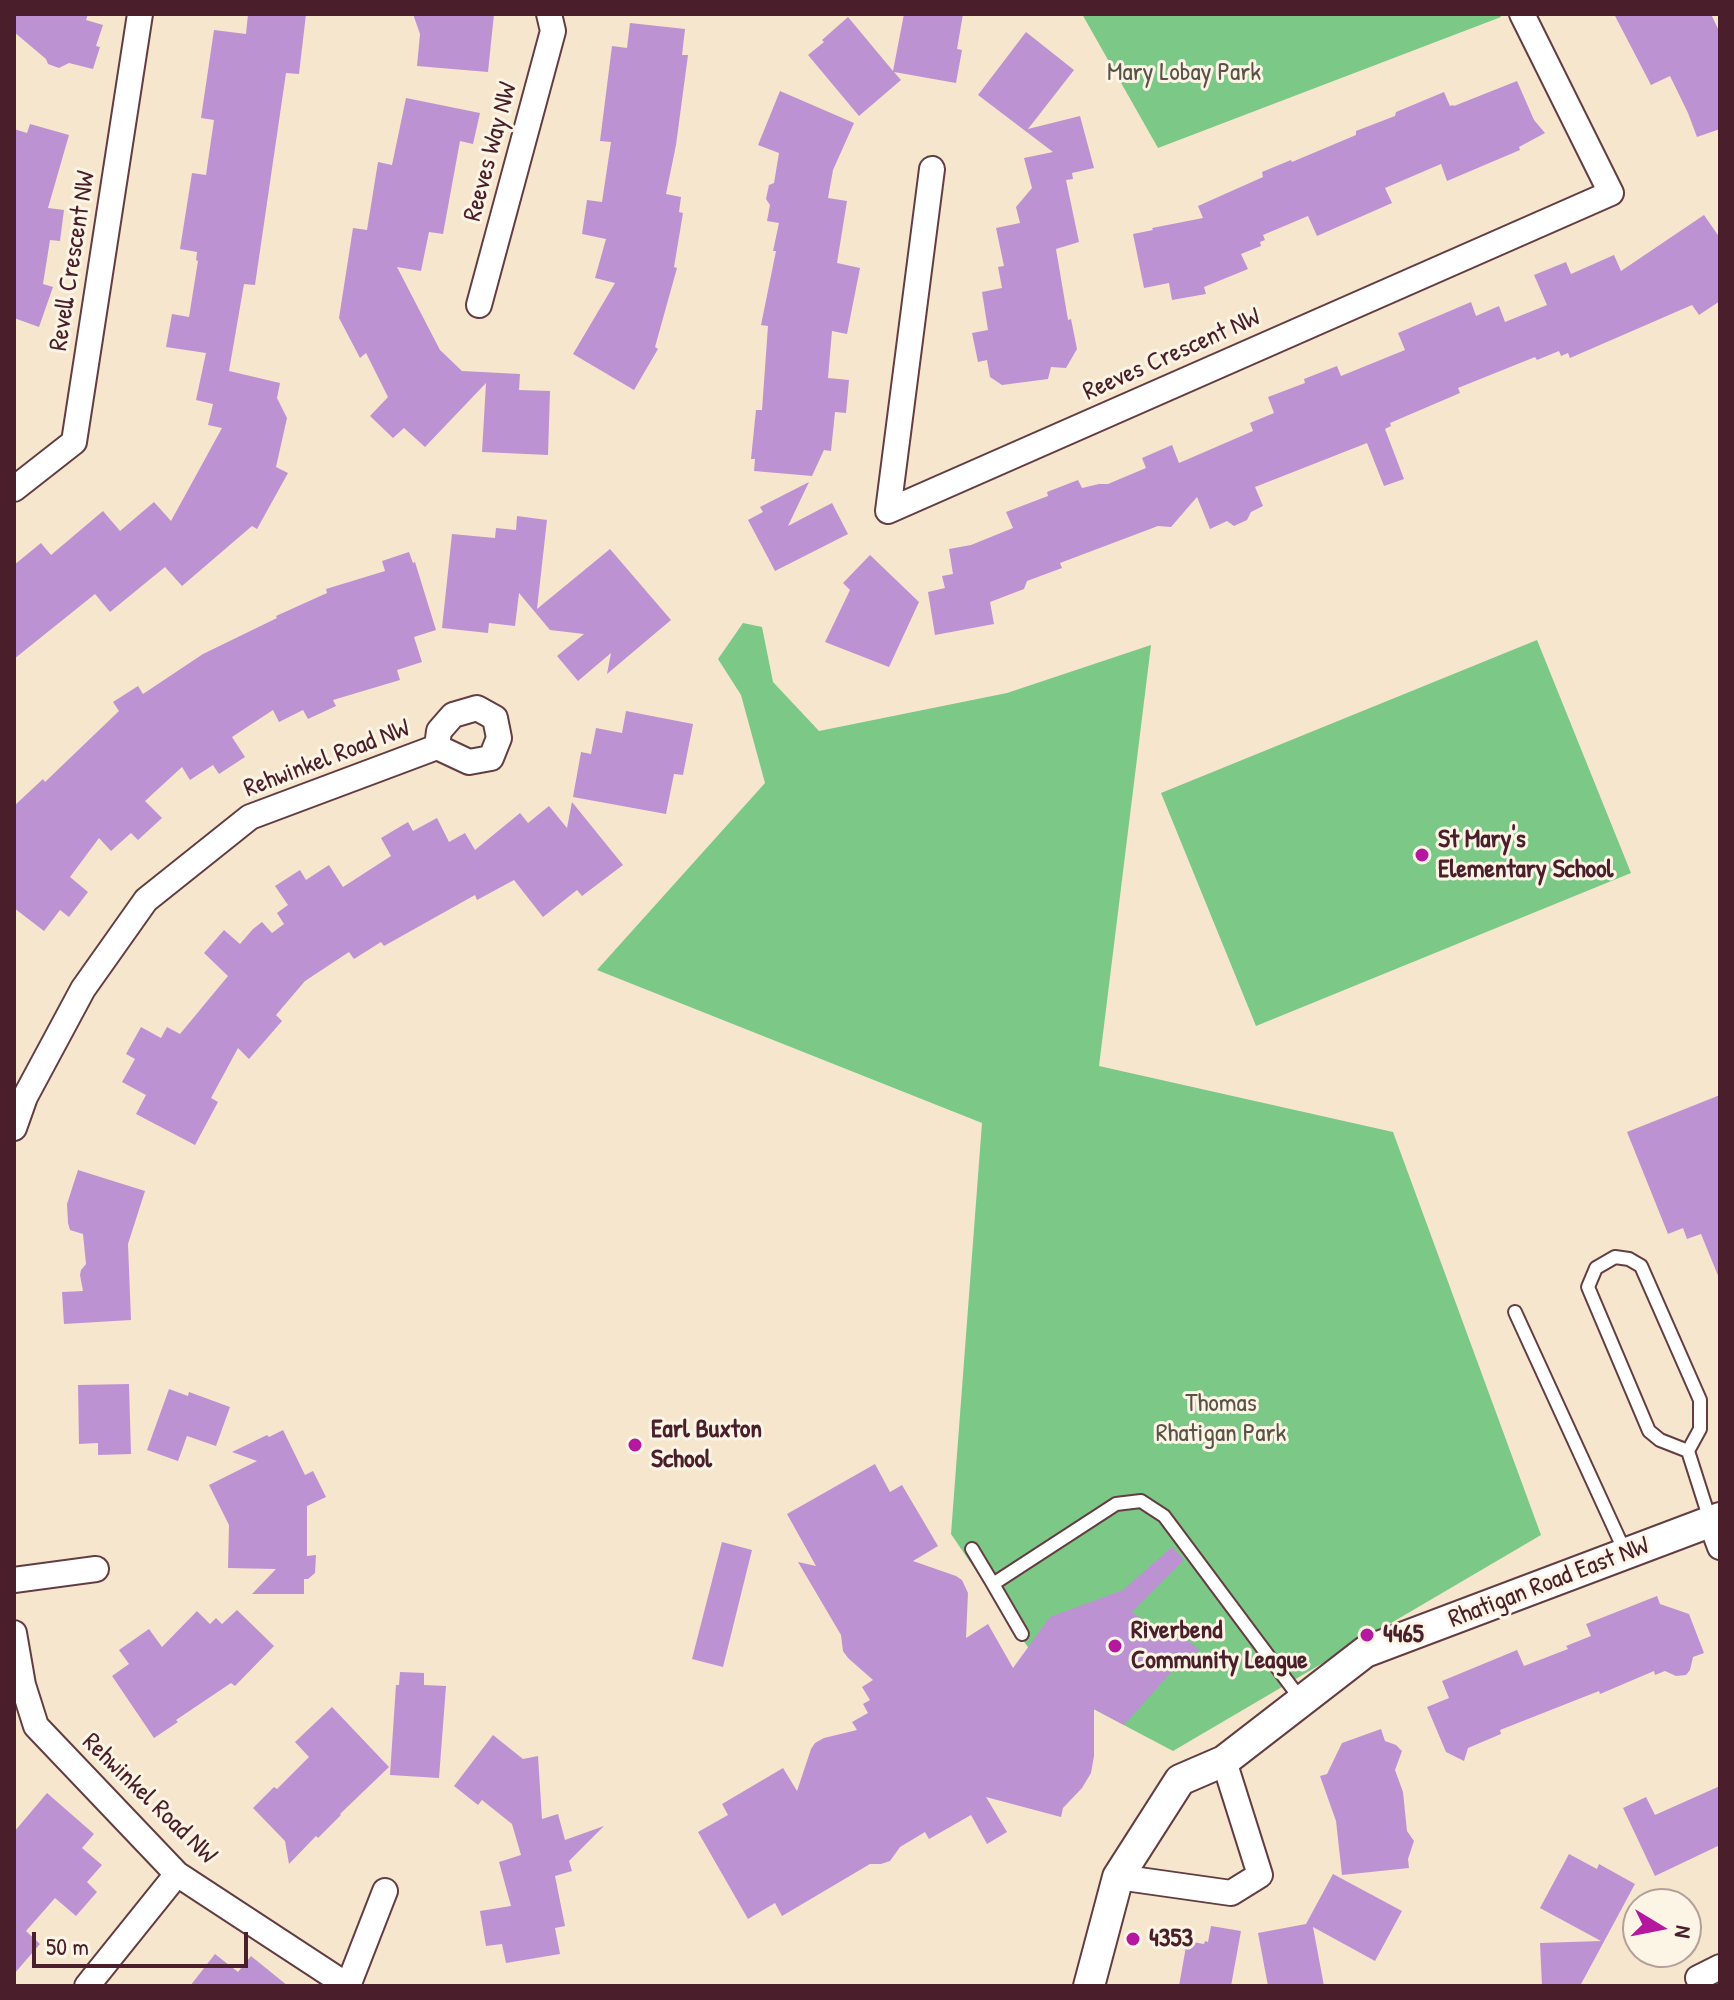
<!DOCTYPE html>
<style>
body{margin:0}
#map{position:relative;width:1734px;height:2000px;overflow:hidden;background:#f6e6cd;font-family:"Patrick Hand",sans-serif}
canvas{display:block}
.frame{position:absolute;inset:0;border:16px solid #4a1f2b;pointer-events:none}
.north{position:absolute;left:1622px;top:1888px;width:80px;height:80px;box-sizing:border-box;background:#fcf5e5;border:2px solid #b59f9b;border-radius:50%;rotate:100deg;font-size:22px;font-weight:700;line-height:32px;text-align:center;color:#4a1f2b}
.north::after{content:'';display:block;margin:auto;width:28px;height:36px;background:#b5179e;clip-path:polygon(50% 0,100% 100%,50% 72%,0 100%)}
.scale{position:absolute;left:32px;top:1932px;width:216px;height:36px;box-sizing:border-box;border:4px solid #4a1f2b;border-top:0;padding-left:10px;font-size:24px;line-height:28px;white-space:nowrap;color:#4a1f2b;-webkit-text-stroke:6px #fcf5e5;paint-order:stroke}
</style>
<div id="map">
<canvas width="1734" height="2000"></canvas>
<div class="frame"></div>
<div class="north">N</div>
<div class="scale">50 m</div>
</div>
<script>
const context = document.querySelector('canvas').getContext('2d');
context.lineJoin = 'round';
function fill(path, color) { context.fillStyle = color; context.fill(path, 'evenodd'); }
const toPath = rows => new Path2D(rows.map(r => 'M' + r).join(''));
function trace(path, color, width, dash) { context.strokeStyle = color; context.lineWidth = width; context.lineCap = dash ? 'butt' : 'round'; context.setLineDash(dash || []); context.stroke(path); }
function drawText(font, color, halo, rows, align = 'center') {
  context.font = font + ' "Patrick Hand",sans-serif'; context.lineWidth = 6; context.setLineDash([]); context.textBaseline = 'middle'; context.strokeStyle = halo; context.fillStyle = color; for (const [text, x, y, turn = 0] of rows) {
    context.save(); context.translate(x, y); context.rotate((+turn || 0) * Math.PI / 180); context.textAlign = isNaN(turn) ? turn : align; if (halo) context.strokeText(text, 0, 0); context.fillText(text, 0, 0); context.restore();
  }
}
const green = toPath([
 [1082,14,1499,14,1501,17,1158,148],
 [743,623,762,627,773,682,819,731,1007,693,1151,645,1099,1066,1393,1132,1541,1535,1173,1751,1048,1685,1044,1671,951,1534,982,1123,597,970,765,783,741,695,718,659],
 [1537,640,1631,873,1256,1026,1161,793]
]);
const building = toPath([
 [14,14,88,14,86,20,103,25,96,46,100,47,93,69,69,63,59,68,48,64,46,59,14,32],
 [248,14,306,14,299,74,286,73,255,285,244,284,229,371,280,383,277,398,287,418,276,467,288,473,257,529,252,526,182,586,165,567,110,612,95,594,14,659,14,565,41,543,51,555,103,511,120,531,154,502,171,521,222,428,208,425,213,404,196,400,206,353,166,347,172,314,189,317,198,261,196,260,197,252,180,249,192,173,206,175,207,168,214,120,201,118,214,30,246,34],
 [413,14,494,14,488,72,417,66,420,34],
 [904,14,963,14,957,49,962,50,956,83,894,72,901,80,859,116,808,55,824,42,822,40,848,17,893,71],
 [1614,14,1711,14,1720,33,1720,129,1697,137,1688,113,1670,76,1651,85],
 [630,23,685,29,682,55,688,55,676,145,666,194,681,197,679,212,683,213,674,267,677,268,655,347,658,349,634,390,573,354,615,283,595,278,606,239,582,234,587,200,602,202,611,142,600,141,612,46,627,48],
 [1026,32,1074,70,1028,129,1080,116,1094,168,1072,173,1073,179,1066,180,1079,242,1056,249,1068,320,1071,319,1077,349,1066,368,1051,367,1048,379,1002,385,990,377,987,360,978,362,972,333,988,330,982,292,1002,288,998,267,1004,266,996,228,1020,223,1016,207,1032,188,1024,158,1053,152,978,95],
 [1517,81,1534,120,1545,133,1519,147,1520,150,1447,181,1441,164,1385,188,1392,203,1317,236,1308,216,1263,235,1265,240,1260,242,1261,246,1241,254,1248,269,1204,287,1206,294,1172,300,1169,283,1144,288,1133,234,1153,230,1152,228,1203,218,1198,206,1263,177,1262,172,1291,160,1292,162,1356,135,1356,131,1395,116,1396,112,1444,92,1450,106,1453,105,1454,106],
 [780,91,854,123,833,170,828,198,847,201,837,263,860,268,847,334,832,331,828,378,849,380,846,413,835,412,831,451,824,450,812,476,754,471,755,459,751,459,756,410,762,410,768,326,761,325,776,251,773,251,779,223,767,221,770,205,766,199,769,185,774,183,779,153,758,145],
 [406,98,480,113,473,144,460,141,443,234,429,232,421,271,397,267,440,350,462,371,520,374,519,390,550,391,548,455,482,452,486,383,425,447,404,428,393,438,370,416,388,397,366,353,360,358,339,318,353,228,367,230,378,162,392,165],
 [30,124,69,135,48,208,64,210,60,241,50,240,43,284,53,287,39,327,14,318,14,129,27,133],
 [1704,215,1720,238,1720,301,1699,315,1692,305,1570,358,1568,353,1561,356,1559,351,1537,360,1535,357,1458,388,1460,393,1390,423,1391,426,1385,429,1404,479,1384,486,1367,443,1255,487,1263,506,1251,512,1247,520,1234,526,1227,521,1210,529,1197,497,1171,527,1158,526,1060,563,1062,568,1027,581,1024,589,990,602,994,624,935,635,928,592,945,588,942,576,953,574,949,549,971,545,1013,528,1006,512,1048,496,1047,492,1078,480,1082,488,1099,484,1108,484,1146,468,1142,458,1172,445,1179,463,1253,431,1250,423,1274,413,1268,397,1305,383,1304,379,1337,366,1341,376,1405,350,1398,333,1471,302,1476,316,1499,306,1505,322,1547,305,1534,275,1566,262,1571,274,1614,255,1621,271],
 [809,482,788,526,832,503,848,534,775,571,748,520,763,512,760,507],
 [517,516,547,520,537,609,610,549,671,620,607,674,611,653,578,681,557,656,584,634,550,630,519,593,515,626,489,623,488,633,442,628,452,534,495,538,496,528,516,530],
 [409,552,413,563,415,562,436,630,414,637,422,662,397,670,400,680,333,700,336,706,308,719,303,710,279,722,273,710,232,737,245,757,219,774,213,765,190,780,182,767,145,801,162,818,138,840,131,833,111,851,99,838,70,877,88,892,69,917,60,910,44,931,14,908,14,806,43,779,45,782,119,711,113,702,138,686,143,694,203,654,277,618,276,616,327,593,326,589,385,571,382,561],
 [870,555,919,602,889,667,825,642,850,590,843,583],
 [626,711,693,724,683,775,674,774,666,814,573,797,581,752,591,754,596,728,622,733],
 [572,802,623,865,582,896,577,890,543,917,514,880,477,900,475,895,384,946,381,942,354,959,349,952,305,981,276,1015,282,1021,249,1059,238,1048,211,1098,218,1102,195,1145,136,1114,146,1095,122,1082,135,1059,126,1054,141,1027,161,1038,167,1027,180,1034,228,976,204,953,224,930,240,944,253,929,262,922,272,933,284,924,277,913,288,905,275,886,300,870,306,880,329,865,343,887,391,856,381,838,408,822,413,831,437,818,449,842,465,833,475,850,520,813,528,823,549,806,567,828],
 [1720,1095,1720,1278,1719,1278,1701,1234,1687,1239,1683,1228,1668,1234,1627,1132],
 [78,1170,145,1191,128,1244,131,1320,64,1324,62,1292,83,1291,80,1275,81,1270,86,1264,83,1234,70,1230,68,1223,67,1204],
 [129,1384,131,1454,98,1455,98,1443,79,1444,78,1385],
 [169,1389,188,1396,189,1392,230,1407,216,1446,187,1436,178,1461,147,1450],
 [283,1430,305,1475,313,1471,326,1497,307,1506,307,1556,316,1555,315,1573,308,1579,304,1579,304,1594,252,1594,276,1569,228,1568,229,1525,209,1485,257,1461,232,1452,267,1435,269,1437],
 [875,1464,890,1492,902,1485,938,1546,913,1561,956,1576,962,1580,968,1593,966,1638,988,1624,1013,1668,1050,1617,1123,1590,1172,1547,1184,1560,1132,1612,1170,1639,1177,1633,1200,1650,1184,1658,1124,1725,1094,1709,1094,1756,1091,1773,1082,1788,1063,1808,1061,1817,986,1797,1007,1832,987,1844,971,1815,929,1839,925,1832,900,1847,890,1861,881,1864,870,1864,782,1916,775,1903,748,1919,698,1832,728,1815,722,1804,783,1768,797,1791,811,1749,815,1743,824,1738,857,1730,852,1722,868,1713,863,1704,870,1700,862,1687,873,1680,848,1658,843,1651,841,1635,798,1562,816,1566,787,1514],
 [722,1542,752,1550,723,1667,692,1659],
 [1657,1596,1660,1604,1689,1614,1704,1653,1693,1657,1690,1670,1686,1675,1676,1676,1665,1671,1655,1675,1654,1671,1600,1694,1599,1691,1500,1730,1501,1734,1468,1748,1464,1761,1446,1752,1427,1707,1449,1698,1442,1681,1517,1650,1524,1666,1568,1649,1566,1646,1591,1636,1586,1624],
 [237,1610,274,1646,235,1686,231,1683,176,1720,178,1722,154,1738,112,1676,129,1664,119,1650,149,1629,162,1647,197,1611,210,1624,216,1618,222,1624],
 [400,1672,424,1673,424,1685,446,1686,439,1778,390,1775,396,1685,399,1685],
 [332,1707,389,1767,340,1814,341,1815,318,1838,316,1836,289,1864,285,1841,253,1808,274,1787,277,1789,309,1757,295,1742],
 [1381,1729,1385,1741,1396,1745,1402,1751,1395,1770,1403,1792,1407,1831,1414,1841,1408,1859,1409,1868,1342,1875,1336,1821,1320,1776,1327,1774,1342,1743],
 [493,1735,523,1759,538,1756,542,1819,558,1814,565,1840,604,1826,569,1861,572,1871,555,1876,565,1926,555,1928,560,1954,506,1963,502,1944,486,1946,480,1911,511,1906,499,1862,521,1855,512,1824,482,1800,478,1805,454,1786],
 [1720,1786,1720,1845,1655,1876,1623,1808,1646,1797,1655,1815],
 [47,1793,94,1834,82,1848,102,1865,87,1882,97,1892,76,1916,55,1898,26,1931,40,1944,14,1974,14,1832],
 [1569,1854,1597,1869,1599,1864,1635,1884,1580,1986,1542,1986,1540,1943,1601,1941,1540,1908],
 [1333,1874,1402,1911,1375,1961,1313,1927,1324,1986,1268,1986,1258,1933,1306,1924],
 [1211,1926,1241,1931,1231,1986,1179,1986,1187,1941,1204,1944,1205,1941,1208,1942],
 [215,1954,238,1972,251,1956,288,1986,190,1986]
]);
const service = toPath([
 [1515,1312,1626,1554],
 [1688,1451,1660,1440,1649,1431,1588,1287,1596,1268,1615,1257,1629,1259,1641,1266,1700,1400,1700,1429,1688,1451,1710,1520],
 [972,1549,993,1584],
 [1022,1634,993,1584,1116,1504,1141,1501,1164,1516,1302,1701]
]);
const minor = toPath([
 [932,169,888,511,1611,193,1522,14],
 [479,305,553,31,549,14],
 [14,489,74,442,140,14],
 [14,1128,25,1097,83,989,146,900,250,817,437,747,469,762,491,758,499,738,495,718,477,708,453,715,439,731,437,747],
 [1711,1523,1720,1547],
 [14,1580,96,1569],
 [14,1633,23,1685,36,1726,177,1874,348,1986,385,1891],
 [1118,1877,1231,1893,1260,1875,1224,1761],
 [1698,1978,1720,1967],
 [87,1986,177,1874]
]);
const tertiary = toPath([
 [1089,1986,1118,1877,1180,1780,1224,1761,1365,1652,1720,1518]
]);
const markers = [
 [1422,855,8,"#b5179e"],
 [635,1445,8,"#b5179e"],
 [1367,1635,8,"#b5179e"],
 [1115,1646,8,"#b5179e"],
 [1133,1939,8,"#b5179e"]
];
const parkNames = [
 ["Mary Lobay Park",1184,73],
 ["Thomas",1221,1404],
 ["Rhatigan Park",1221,1434]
];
const streetNames = [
 ["Reeves Way NW",491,152,-75],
 ["Revell Crescent NW",73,261,-81],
 ["Reeves Crescent NW",1172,355,-24],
 ["Rehwinkel Road NW",327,759,-21],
 ["Rhatigan Road East NW",1549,1583,-21],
 ["Rehwinkel Road NW",149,1799,44]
];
const poiNames = [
 ["St Mary's",1438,840],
 ["Elementary School",1438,870],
 ["Earl Buxton",651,1430],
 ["School",651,1460],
 ["Riverbend",1131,1631],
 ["Community League",1131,1661],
 ["4465",1383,1635],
 ["4353",1149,1939]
];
fill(green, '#7bc887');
fill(building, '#bd92d3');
trace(service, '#643d43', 16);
trace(minor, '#643d43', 28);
trace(tertiary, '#643d43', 34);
trace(service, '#fff', 12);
trace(minor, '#fff', 24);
trace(tertiary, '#fff', 30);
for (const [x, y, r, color] of markers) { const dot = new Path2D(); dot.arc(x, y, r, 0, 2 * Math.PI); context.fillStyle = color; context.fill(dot); trace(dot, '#fcf5e5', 3); }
drawText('26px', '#595247', '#fcf5e5', parkNames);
drawText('26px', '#4a1f2b', '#fcf5e5', streetNames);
drawText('bold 26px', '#4a1f2b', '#fcf5e5', poiNames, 'left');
</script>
